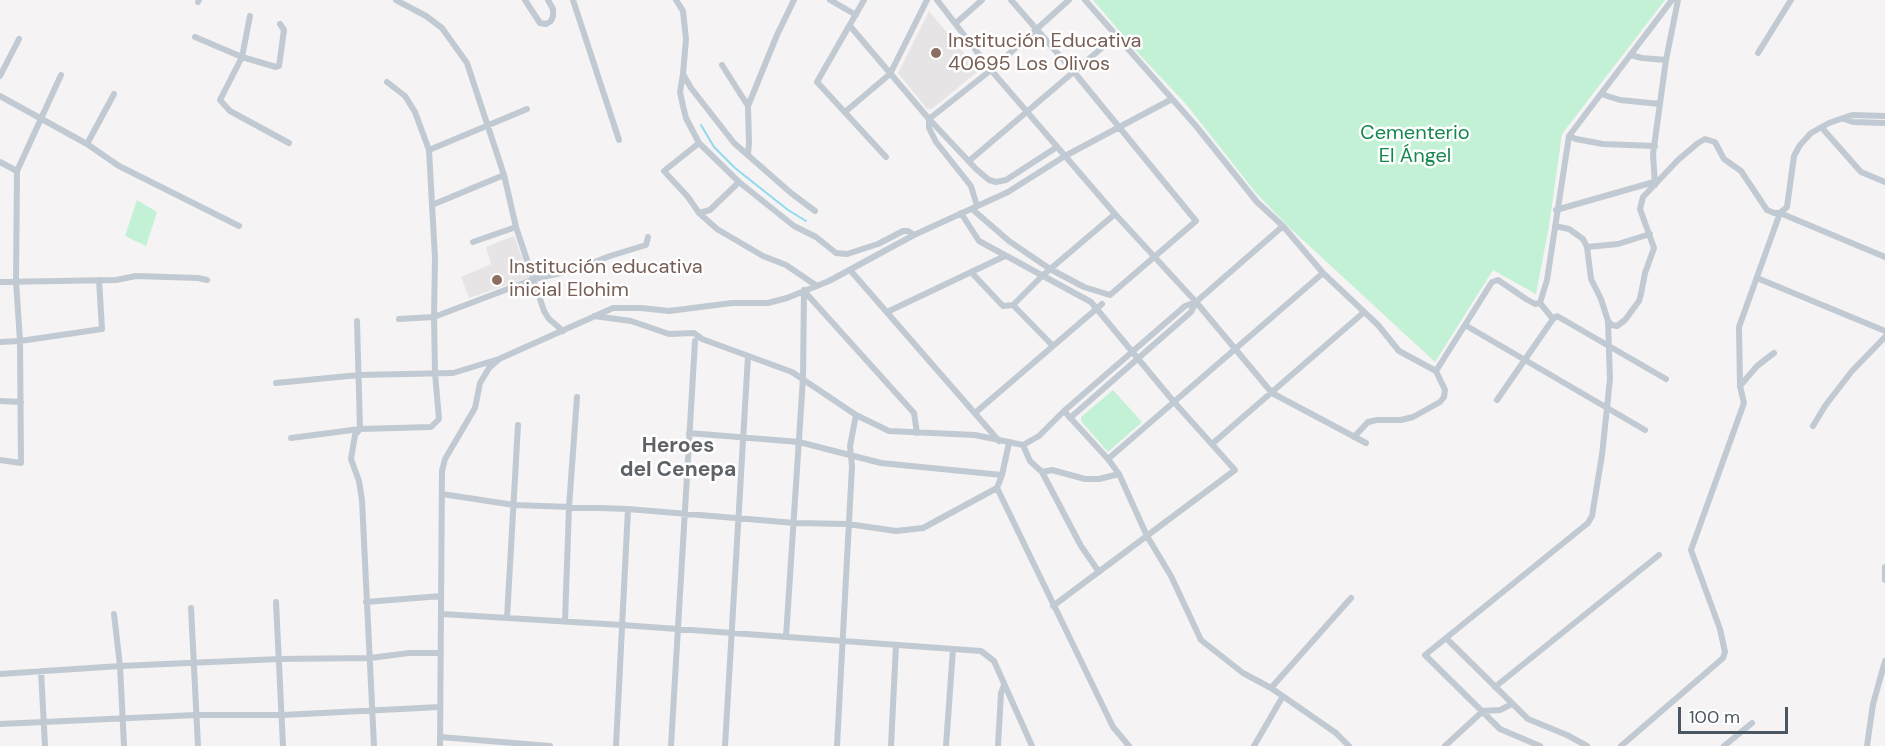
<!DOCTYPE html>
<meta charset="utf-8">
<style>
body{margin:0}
#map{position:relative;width:1885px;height:746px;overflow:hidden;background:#f5f3f3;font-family:"DM Sans",sans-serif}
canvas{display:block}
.scale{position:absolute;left:1678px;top:707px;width:110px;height:27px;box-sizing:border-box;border:3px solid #4a5661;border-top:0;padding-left:8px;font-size:18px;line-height:21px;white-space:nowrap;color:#4a5661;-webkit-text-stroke:4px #fff;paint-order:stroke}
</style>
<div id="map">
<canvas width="1885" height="746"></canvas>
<div class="scale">100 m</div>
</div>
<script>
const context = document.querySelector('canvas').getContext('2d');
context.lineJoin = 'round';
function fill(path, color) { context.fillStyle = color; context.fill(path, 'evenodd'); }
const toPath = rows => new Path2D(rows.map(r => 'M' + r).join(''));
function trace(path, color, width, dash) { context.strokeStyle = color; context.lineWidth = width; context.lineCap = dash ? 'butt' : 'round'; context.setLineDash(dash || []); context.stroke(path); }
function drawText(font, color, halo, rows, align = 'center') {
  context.font = font + ' "DM Sans",sans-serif'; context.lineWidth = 5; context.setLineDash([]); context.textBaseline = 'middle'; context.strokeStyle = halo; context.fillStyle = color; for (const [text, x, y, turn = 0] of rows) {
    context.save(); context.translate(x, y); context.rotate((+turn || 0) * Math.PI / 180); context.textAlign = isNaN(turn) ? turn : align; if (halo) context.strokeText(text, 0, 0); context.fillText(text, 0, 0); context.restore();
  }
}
const education = toPath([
 [929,11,977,69,977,72,932,109,927,109,898,73],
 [514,236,530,277,469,298,461,277,491,264,486,247]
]);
const green = toPath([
 [1093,0,1665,0,1562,134,1549,226,1536,294,1493,270,1435,362,1291,229,1256,193,1186,104,1139,54],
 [137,200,157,212,146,246,125,236],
 [1113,390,1142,422,1108,452,1081,421,1081,417]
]);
const stream = toPath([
 [701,125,714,147,735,168,788,210,806,221]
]);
const minor = toPath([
 [396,0,426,16,442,28,467,63,504,175,516,227,544,311,549,319,563,331],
 [525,0,540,23,546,24,551,21,553,16,553,9,548,0],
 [573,0,619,140],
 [676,0,683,11,686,39,683,74,691,88,734,143,791,193,815,211],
 [830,0,856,15],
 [864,0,817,82,886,157],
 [937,0,991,70,1115,214,1196,302,1272,393,1366,443],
 [1085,0,1196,126,1257,202,1283,226,1323,273,1378,325,1399,351,1436,371,1445,390,1444,397,1440,402,1413,417,1401,420,1377,420,1368,422,1354,437],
 [198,2,199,0],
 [250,16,242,57,220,100,230,111,289,143],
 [956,23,982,0],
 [850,26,929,119,976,169,989,180,996,182,1006,180,1057,147],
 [195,37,242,57,276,67,279,66,284,30,280,24],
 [1758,53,1791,0],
 [1630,55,1642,58,1666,60],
 [722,65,748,106],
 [683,74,680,92,683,106,686,118,699,143,739,182,794,226,816,237,836,253,847,254,878,244,903,231,908,231,914,235],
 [0,76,19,39],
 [1601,94,1620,100,1660,104],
 [0,96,87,144,119,166,239,226],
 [845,112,890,74,927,0],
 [1844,119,1853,122,1885,123],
 [1822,128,1861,172,1885,182],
 [1569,136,1576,139,1603,144,1655,146],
 [699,143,664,171,688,197,699,213,717,229,763,256,786,265,817,286],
 [87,144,114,94],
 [429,150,527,109],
 [748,154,749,143,748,106,777,35,794,0],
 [969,161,1117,35],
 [0,162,17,171],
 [1655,185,1653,154,1666,60,1678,0],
 [432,205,504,175],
 [977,206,971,186,936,142,929,128,929,119,991,70,1069,0],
 [972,209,1009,241,1050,269,1084,287,1110,295,1196,221,1074,72,1011,0],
 [1556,210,1654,182],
 [699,213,710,210,739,182],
 [961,213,979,241,1091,302,1174,402,1235,470,1053,606],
 [473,242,516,227],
 [1587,247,1618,244,1650,234],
 [850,270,999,441],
 [971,272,1003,306,1013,305],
 [1757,278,1885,331],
 [0,282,116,280,136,276,198,278,207,280],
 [804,291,914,413,917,433],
 [1540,303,1553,319,1557,316,1666,379],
 [887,312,1005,256],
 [594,316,631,321,669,334,694,333,702,339,792,372,856,415,889,431,975,435,1023,445,1039,436,1064,411,1185,306,1196,302,1283,226],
 [399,319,434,317,534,279,574,270,610,256,646,245,648,237],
 [357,321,360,429,355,435,351,459,359,481,362,500,374,746],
 [1608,321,1612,325,1617,326,1625,320,1639,301,1641,294,1645,273,1654,248,1640,209,1643,197,1678,160,1698,143,1705,139,1715,142,1724,159,1741,171,1767,210,1774,213,1780,213,1787,207,1794,156,1800,145,1811,133,1829,123,1852,115,1885,116],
 [1465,325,1645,430],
 [0,342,20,341,102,329,99,280],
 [1053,346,1013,305,1042,276,1115,214],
 [1436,371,1492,282,1498,280,1526,299,1535,304,1540,303,1547,280,1569,136,1672,0],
 [276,383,359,375,453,373,499,359],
 [1740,386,1757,366,1774,353],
 [1497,400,1553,319],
 [0,401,21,402],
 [1064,411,1108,459,1119,474,1147,536,1171,576,1201,640,1243,673,1271,688,1336,733,1349,746],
 [975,413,1102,304],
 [1070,418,1191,312,1196,302],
 [1813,426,1825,406,1852,371,1885,337],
 [689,433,799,442,881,463,1002,475],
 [291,438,360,429,431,427,439,419,435,373,434,317,435,258,429,150,415,112,405,96,387,82],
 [1212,444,1363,313],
 [1023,445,1030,461,1042,472,1081,546,1099,572],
 [1108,459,1323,273],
 [0,460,21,463,20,341,16,281,17,171,61,75],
 [1042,472,1052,470,1085,479,1099,479,1119,474],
 [997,488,1113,727,1129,746],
 [442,494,514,505,628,509,795,523,848,524,896,531,923,528,997,488,1002,475,1009,443],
 [1885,567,1885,580],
 [276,602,283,746],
 [366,602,441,596],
 [191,608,198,746],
 [114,614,120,666,124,746],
 [442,614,622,625,981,651,994,661,1032,746],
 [507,618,518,425],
 [565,621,569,507,577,397],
 [786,637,803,378,804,290],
 [1446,638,1528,719,1567,735,1587,746],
 [41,671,45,746],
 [0,674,120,666,279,659,370,658,409,653,441,653],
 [1495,687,1659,555],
 [1271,688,1351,598],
 [0,724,196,715,283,715,440,707],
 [440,737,550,746],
 [440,746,442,471,445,459,475,408,480,383,489,368,499,359,613,308,641,308,669,311,732,303,768,303,787,298,829,281,914,235,1008,192,1065,156,1172,99],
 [616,746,628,509],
 [671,746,695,341],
 [725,746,748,356],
 [837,746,852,466,850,446,856,415],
 [891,746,896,645],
 [946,746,953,649],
 [998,746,1001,693,1004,685],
 [1254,746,1283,696],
 [1445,746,1483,711,1500,710,1512,704],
 [1540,746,1500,729,1425,655,1588,523,1592,516,1602,455,1610,379,1608,321,1601,299,1591,279,1587,247,1583,239,1569,229,1555,226],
 [1621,746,1715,665,1723,658,1725,652,1720,629,1691,550,1744,403,1740,386,1739,327,1780,213,1885,257],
 [1724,746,1752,723],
 [1867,746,1873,704,1885,661]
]);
const markers = [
 [936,53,6,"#8d6e63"],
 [497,280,6,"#8d6e63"]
];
const educationNames = [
 ["Institución Educativa",948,42],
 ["40695 Los Olivos",948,65],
 ["Institución educativa",509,268],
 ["inicial Elohim",509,291]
];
const parkNames = [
 ["Cementerio",1415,134],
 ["El Ángel",1415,157]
];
const neighbourhoodNames = [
 ["Heroes",678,446],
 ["del Cenepa",678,470]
];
fill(education, '#e6e4e5');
fill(green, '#c3f1d5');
trace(stream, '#90daee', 2);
trace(minor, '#c1cad2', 6);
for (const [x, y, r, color] of markers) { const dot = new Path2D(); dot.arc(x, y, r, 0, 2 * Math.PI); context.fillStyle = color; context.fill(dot); trace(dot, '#fff', 2); }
drawText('20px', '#785e54', '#fff', educationNames, 'left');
drawText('20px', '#17864f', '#fff', parkNames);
drawText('bold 21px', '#5f6368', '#fff', neighbourhoodNames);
</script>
